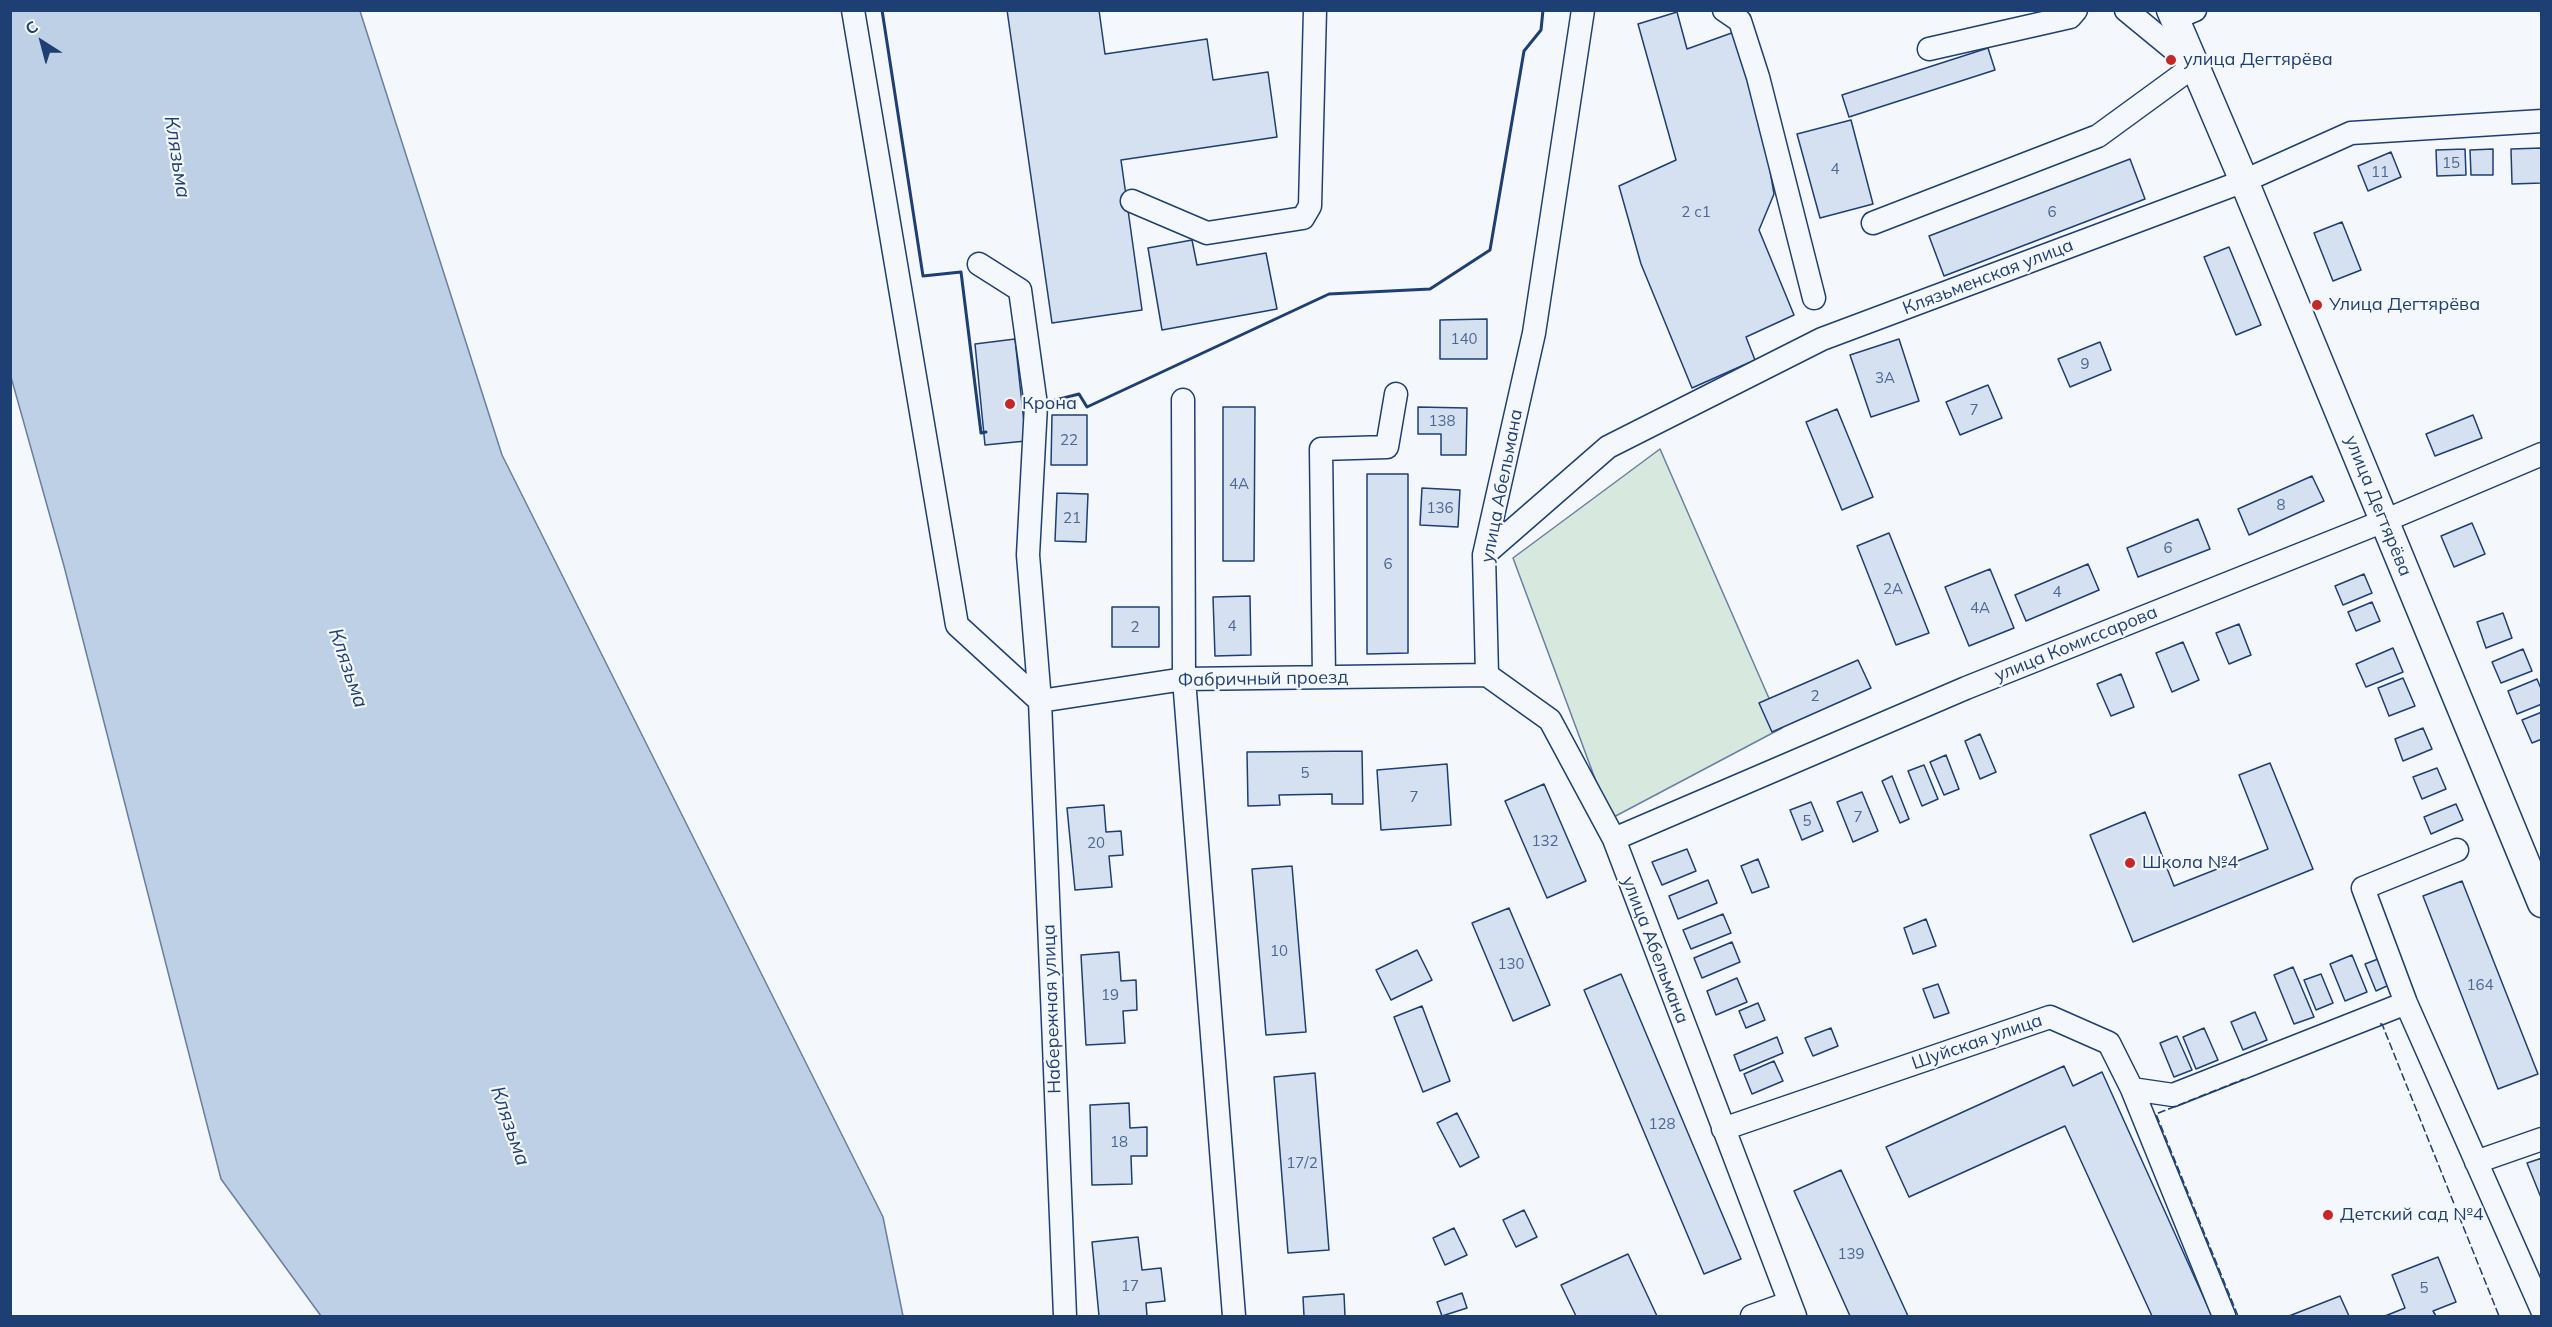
<!DOCTYPE html>
<meta charset="utf-8">
<style>
body{margin:0}
#map{position:relative;width:2552px;height:1327px;overflow:hidden;background:#f4f7fb;font-family:Mulish,sans-serif}
canvas{display:block}
.frame{position:absolute;inset:0;border:12px solid #1d3f73;pointer-events:none}
.north{position:absolute;left:12px;top:12px;width:60px;height:60px;-webkit-text-stroke:4px #f4f7fb;paint-order:stroke;rotate:324deg;font-size:16px;font-weight:700;line-height:24px;text-align:center;color:#1d3f73}
.north::after{content:'';display:block;margin:auto;width:21px;height:27px;background:#1d3f73;clip-path:polygon(50% 0,100% 100%,50% 72%,0 100%)}
</style>
<div id="map">
<canvas width="2552" height="1327"></canvas>
<div class="frame"></div>
<div class="north">С</div>
</div>
<script>
const context = document.querySelector('canvas').getContext('2d');
context.lineJoin = 'round';
function fill(path, color) { context.fillStyle = color; context.fill(path, 'evenodd'); }
const toPath = rows => new Path2D(rows.map(r => 'M' + r).join(''));
function trace(path, color, width, dash) { context.strokeStyle = color; context.lineWidth = width; context.lineCap = dash ? 'butt' : 'round'; context.setLineDash(dash || []); context.stroke(path); }
function drawText(font, color, halo, rows, align = 'center') {
  context.font = font + ' Mulish,sans-serif'; context.lineWidth = 4.5; context.setLineDash([]); context.textBaseline = 'middle'; context.strokeStyle = halo; context.fillStyle = color; for (const [text, x, y, turn = 0] of rows) {
    context.save(); context.translate(x, y); context.rotate((+turn || 0) * Math.PI / 180); context.textAlign = isNaN(turn) ? turn : align; if (halo) context.strokeText(text, 0, 0); context.fillText(text, 0, 0); context.restore();
  }
}
const green = toPath([
 [1660,449,1782,728,1610,819,1513,558,1660,449]
]);
const water = toPath([
 [10,11,360,11,502,455,883,1217,903,1316,321,1316,221,1179,64,566,11,377,10,11]
]);
const building = toPath([
 [1007,10,1099,10,1105,54,1207,39,1213,80,1268,72,1277,137,1121,160,1142,310,1052,323,1007,10],
 [1677,12,1687,49,1740,30,1763,129,1774,194,1759,230,1794,315,1746,337,1755,360,1692,388,1641,264,1619,186,1676,160,1638,24,1677,12],
 [1988,48,1995,70,1849,117,1842,95,1988,48],
 [1851,120,1873,204,1820,218,1797,134,1851,120],
 [2542,148,2542,183,2512,184,2511,149,2542,148],
 [2465,149,2466,175,2437,176,2436,150,2465,149],
 [2493,149,2493,175,2471,175,2470,150,2493,149],
 [2391,152,2401,177,2368,191,2358,166,2391,152],
 [2130,159,2145,199,1944,276,1929,236,2130,159],
 [2342,222,2361,270,2333,281,2314,233,2342,222],
 [1192,240,1197,265,1266,253,1277,309,1162,330,1148,248,1192,240],
 [2229,247,2261,325,2236,335,2204,257,2229,247],
 [1487,319,1487,359,1440,359,1440,320,1487,319],
 [1015,339,1026,441,985,445,975,344,1015,339],
 [1899,339,1919,401,1871,417,1850,355,1899,339],
 [2100,342,2111,370,2070,387,2058,359,2100,342],
 [1988,385,2002,418,1960,435,1946,402,1988,385],
 [1223,407,1255,407,1254,561,1223,561,1223,407],
 [1418,407,1467,408,1466,455,1441,455,1441,434,1418,434,1418,407],
 [1837,409,1873,497,1842,510,1806,422,1837,409],
 [1052,415,1087,415,1087,465,1051,465,1052,415],
 [2473,415,2482,438,2435,456,2426,434,2473,415],
 [1367,474,1408,474,1408,653,1367,654,1367,474],
 [2312,476,2324,501,2249,535,2238,509,2312,476],
 [1422,488,1460,490,1458,527,1420,525,1422,488],
 [1057,493,1088,494,1086,542,1055,541,1057,493],
 [2198,519,2210,549,2138,577,2127,548,2198,519],
 [2472,523,2485,554,2454,567,2441,536,2472,523],
 [1889,533,1929,633,1896,645,1857,546,1889,533],
 [2088,564,2099,590,2026,621,2015,595,2088,564],
 [1990,569,2014,628,1969,646,1945,587,1990,569],
 [2364,574,2372,593,2343,605,2335,586,2364,574],
 [1250,596,1251,655,1215,656,1213,597,1250,596],
 [2372,602,2380,621,2356,631,2348,612,2372,602],
 [1112,607,1159,607,1159,647,1112,647,1112,607],
 [2503,613,2512,638,2486,648,2477,622,2503,613],
 [2239,624,2251,655,2229,664,2216,633,2239,624],
 [2183,642,2199,680,2172,692,2156,653,2183,642],
 [2393,648,2403,672,2366,687,2356,664,2393,648],
 [2523,649,2532,671,2501,683,2492,662,2523,649],
 [1858,660,1871,688,1772,732,1759,703,1858,660],
 [2121,674,2134,707,2111,716,2097,684,2121,674],
 [2403,678,2415,706,2389,716,2378,688,2403,678],
 [2537,679,2542,691,2542,704,2517,714,2508,691,2537,679],
 [2542,712,2542,739,2532,743,2522,720,2542,712],
 [2423,728,2432,749,2403,761,2395,739,2423,728],
 [1980,734,1996,772,1980,779,1965,741,1980,734],
 [1362,751,1363,804,1332,804,1332,794,1279,795,1280,805,1248,806,1247,752,1362,751],
 [1946,755,1959,789,1944,795,1930,762,1946,755],
 [2270,763,2313,869,2133,942,2090,835,2145,812,2174,886,2268,849,2239,775,2270,763],
 [1447,764,1451,825,1381,830,1377,770,1447,764],
 [1924,765,1938,799,1922,806,1908,771,1924,765],
 [2437,768,2446,789,2422,799,2413,777,2437,768],
 [1892,776,1909,819,1900,823,1882,781,1892,776],
 [1544,784,1586,881,1547,898,1505,801,1544,784],
 [1862,792,1878,831,1853,842,1837,802,1862,792],
 [1811,802,1823,831,1802,840,1790,810,1811,802],
 [2456,804,2463,820,2431,834,2424,817,2456,804],
 [1104,805,1106,832,1121,831,1123,855,1109,856,1112,887,1075,890,1067,808,1104,805],
 [1687,849,1696,871,1662,885,1652,862,1687,849],
 [1758,859,1769,887,1752,893,1741,866,1758,859],
 [1292,866,1306,1032,1266,1035,1252,869,1292,866],
 [1708,880,1717,903,1678,919,1669,896,1708,880],
 [2462,881,2538,1074,2498,1089,2423,896,2462,881],
 [1509,908,1550,1005,1513,1021,1472,923,1509,908],
 [1723,914,1731,933,1691,949,1683,930,1723,914],
 [1926,919,1936,946,1913,954,1904,928,1926,919],
 [1732,942,1740,962,1702,978,1694,958,1732,942],
 [1417,950,1432,980,1391,1000,1376,970,1417,950],
 [1119,952,1121,981,1136,980,1137,1010,1123,1011,1125,1043,1086,1045,1081,955,1119,952],
 [2352,955,2367,992,2345,1001,2330,964,2352,955],
 [2378,959,2389,985,2376,991,2365,964,2378,959],
 [2293,967,2314,1017,2294,1024,2274,975,2293,967],
 [1621,974,1741,1259,1704,1274,1584,990,1621,974],
 [2321,974,2333,1003,2316,1010,2304,980,2321,974],
 [1737,978,1747,1002,1716,1015,1707,991,1737,978],
 [1938,984,1949,1013,1934,1018,1923,989,1938,984],
 [1758,1003,1765,1020,1746,1028,1739,1011,1758,1003],
 [1422,1006,1450,1081,1423,1092,1394,1017,1422,1006],
 [2255,1012,2267,1040,2243,1050,2231,1022,2255,1012],
 [1831,1028,1838,1046,1813,1056,1805,1038,1831,1028],
 [2204,1028,2218,1060,2196,1069,2183,1037,2204,1028],
 [2177,1036,2192,1070,2174,1077,2160,1043,2177,1036],
 [1777,1037,1783,1053,1740,1071,1734,1055,1777,1037],
 [1774,1061,1783,1081,1752,1094,1744,1074,1774,1061],
 [2064,1066,2073,1086,2102,1072,2212,1316,2152,1316,2065,1126,1909,1197,1886,1147,2064,1066],
 [1315,1073,1329,1250,1288,1253,1274,1077,1315,1073],
 [1129,1103,1130,1128,1147,1127,1147,1156,1131,1156,1132,1184,1092,1185,1090,1105,1129,1103],
 [1457,1113,1479,1157,1460,1167,1437,1123,1457,1113],
 [2542,1158,2542,1200,2527,1163,2542,1158],
 [1841,1170,1908,1316,1850,1316,1794,1191,1841,1170],
 [1524,1210,1537,1237,1516,1247,1503,1220,1524,1210],
 [1454,1228,1467,1255,1445,1265,1433,1238,1454,1228],
 [1138,1237,1142,1270,1161,1268,1165,1301,1146,1303,1147,1316,1099,1316,1092,1242,1138,1237],
 [1628,1254,1657,1316,1576,1316,1561,1285,1628,1254],
 [2438,1257,2456,1302,2433,1311,2436,1316,2385,1316,2405,1308,2392,1275,2438,1257],
 [1462,1293,1467,1308,1442,1316,1437,1302,1462,1293],
 [1344,1294,1345,1316,1304,1316,1303,1297,1344,1294],
 [2340,1296,2349,1316,2289,1316,2340,1296]
]);
const minor = toPath([
 [853,10,957,625,1040,701],
 [1583,10,1534,333,1484,555,1487,675,1550,720,1614,839,1795,1316],
 [1724,10,1740,21,1758,77,1814,298],
 [2174,19,2195,10],
 [1929,49,2070,17,2076,10],
 [1132,201,1207,233,1303,218,1310,206,1315,10],
 [1873,223,2098,136,2194,66,2126,10],
 [979,264,1020,290,1036,405,1028,555,1040,701,1065,1316],
 [1183,400,1184,679,1234,1316],
 [1484,555,1608,447,1822,339,2244,181,2351,133,2542,121],
 [1324,677,1321,449,1387,447,1396,394],
 [1040,701,1184,679,1487,675],
 [1614,839,1966,688,2384,521,2542,454],
 [2457,850,2363,888,2406,1003,2542,1310],
 [2132,1089,2224,1316],
 [1723,1129,2050,1017,2109,1043,2132,1089,2173,1095,2406,1003],
 [2476,1162,2542,1139],
 [1752,1316,1789,1303]
]);
const major = toPath([
 [2171,10,2244,181,2542,903]
]);
const fence = toPath([
 [2380,1024,2382,1024,2499,1316],
 [2238,1316,2156,1114,2244,1079]
]);
const wall = toPath([
 [882,10,923,276,961,272,981,433,986,432],
 [1044,403,1079,394,1087,407,1329,294,1430,289,1490,250,1524,51,1541,30,1543,10]
]);
const markers = [
 [2171,60,6,"#c62828"],
 [2317,305,6,"#c62828"],
 [1010,404,6,"#c62828"],
 [2130,863,6,"#c62828"],
 [2328,1215,6,"#c62828"]
];
const numberNames = [
 ["15",2451,163],
 ["4",1835,169],
 ["11",2380,172],
 ["2 с1",1696,212],
 ["6",2052,212],
 ["140",1464,339],
 ["9",2085,364],
 ["3А",1885,378],
 ["7",1974,410],
 ["138",1442,421],
 ["22",1069,440],
 ["4А",1239,484],
 ["8",2281,505],
 ["136",1440,508],
 ["21",1072,518],
 ["6",2168,548],
 ["6",1388,564],
 ["2А",1893,589],
 ["4",2057,592],
 ["4А",1980,608],
 ["4",1232,626],
 ["2",1135,627],
 ["2",1815,696],
 ["5",1305,773],
 ["7",1414,797],
 ["7",1858,817],
 ["5",1807,821],
 ["132",1545,841],
 ["20",1096,843],
 ["10",1279,951],
 ["130",1511,964],
 ["164",2480,985],
 ["19",1110,995],
 ["128",1662,1124],
 ["18",1119,1142],
 ["17/2",1302,1163],
 ["139",1851,1254],
 ["17",1130,1286],
 ["5",2424,1288]
];
const poiNames = [
 ["улица Дегтярёва",2183,60],
 ["Улица Дегтярёва",2329,305],
 ["Крона",1022,404],
 ["Школа №4",2142,863],
 ["Детский сад №4",2340,1215]
];
const streetNames = [
 ["Клязьменская улица",1988,277,-21],
 ["улица Абельмана",1502,486,-79],
 ["улица Дегтярёва",2378,506,68],
 ["улица Комиссарова",2076,644,-22],
 ["Фабричный проезд",1263,679,-1],
 ["улица Абельмана",1655,950,69],
 ["Набережная улица",1052,1009,-92],
 ["Шуйская улица",1977,1042,-19]
];
const waterNames = [
 ["Клязьма",177,157,81],
 ["Клязьма",348,668,71],
 ["Клязьма",510,1126,71]
];
fill(green, '#d7e8df');
trace(green, '#687fa3', 1.5);
fill(water, '#bed0e5');
trace(water, '#687fa3', 1.5);
fill(building, '#d5e0f0');
trace(building, '#1d3f73', 1.5);
trace(minor, '#1d3f73', 25);
trace(major, '#1d3f73', 31);
trace(minor, '#f4f7fb', 22);
trace(major, '#f4f7fb', 28);
trace(fence, '#1d3f73', 1.5, [8, 3]);
trace(wall, '#1d3f73', 3);
for (const [x, y, r, color] of markers) { const dot = new Path2D(); dot.arc(x, y, r, 0, 2 * Math.PI); context.fillStyle = color; context.fill(dot); trace(dot, '#f4f7fb', 2); }
drawText('15px', '#4b6792', null, numberNames);
drawText('18px', '#1d3f73', '#f4f7fb', poiNames, 'left');
drawText('18px', '#1d3f73', '#f4f7fb', streetNames);
drawText('italic 20px', '#1d3f73', '#f4f7fb', waterNames);
</script>
